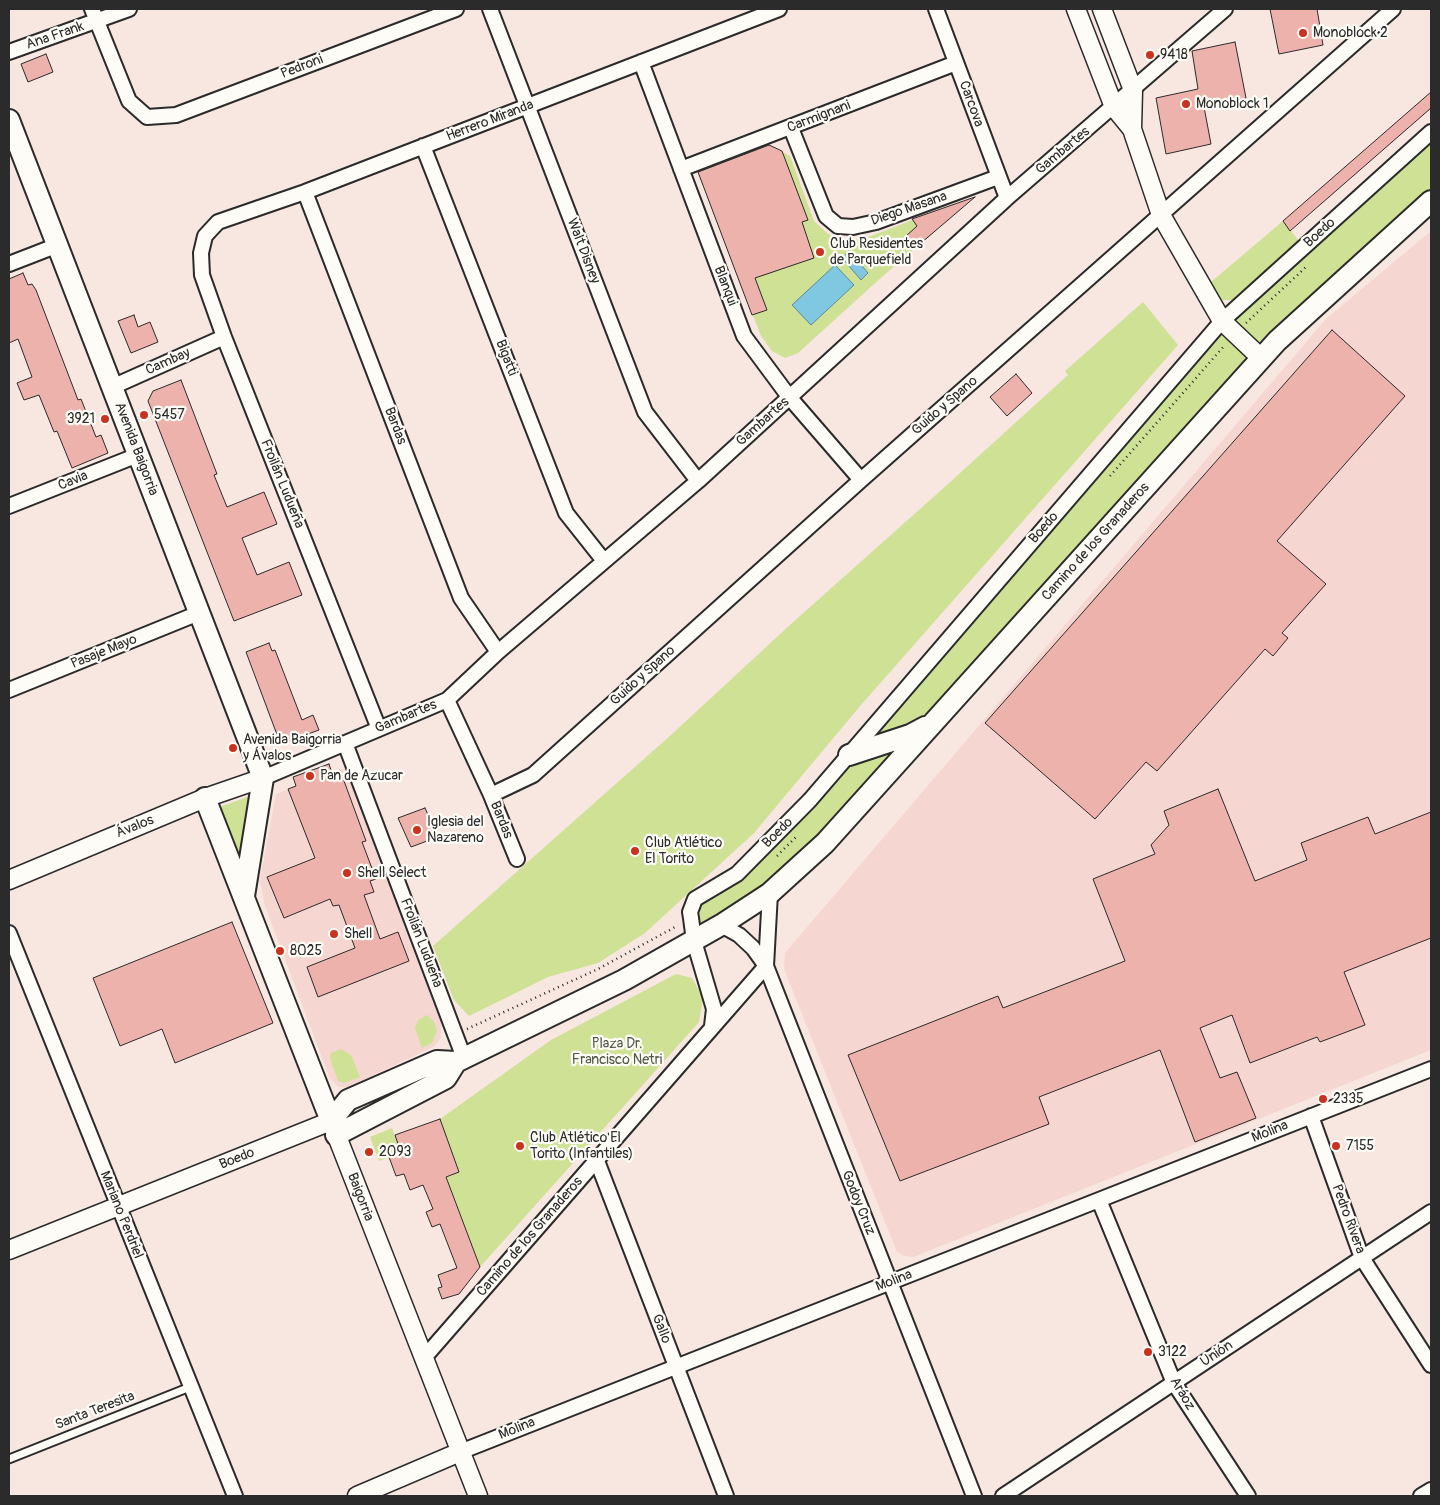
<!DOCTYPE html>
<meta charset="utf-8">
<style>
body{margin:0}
#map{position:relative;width:1440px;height:1505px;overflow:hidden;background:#f8e6e0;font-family:Pangolin,sans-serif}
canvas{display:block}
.frame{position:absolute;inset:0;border:10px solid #2b2b2b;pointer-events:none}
</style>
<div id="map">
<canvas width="1440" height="1505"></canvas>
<div class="frame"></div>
</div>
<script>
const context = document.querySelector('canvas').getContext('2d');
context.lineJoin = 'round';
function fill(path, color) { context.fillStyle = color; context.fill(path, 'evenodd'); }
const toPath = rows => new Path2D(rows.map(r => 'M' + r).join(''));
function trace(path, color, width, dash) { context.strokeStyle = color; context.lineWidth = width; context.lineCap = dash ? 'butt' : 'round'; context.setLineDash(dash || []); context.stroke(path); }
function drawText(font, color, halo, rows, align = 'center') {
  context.font = font + ' Pangolin,sans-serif'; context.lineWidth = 4.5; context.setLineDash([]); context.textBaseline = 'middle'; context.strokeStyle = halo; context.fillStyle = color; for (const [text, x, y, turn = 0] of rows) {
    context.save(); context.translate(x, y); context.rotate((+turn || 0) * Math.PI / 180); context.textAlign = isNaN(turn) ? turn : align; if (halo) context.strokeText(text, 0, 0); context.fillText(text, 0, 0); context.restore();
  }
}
const built = toPath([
 [1431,231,1431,1050,913,1257,905,1256,897,1252,784,969,785,953,1326,319],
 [347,768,441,1021,441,1037,435,1046,348,1087,339,1087,330,1079,265,906,260,881,276,794]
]);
const green = toPath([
 [1431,132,1431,201,1277,341,825,843,694,941,695,899,737,874,1222,321],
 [767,144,790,156,814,221,827,233,842,241,863,239,957,203,960,210,884,275,798,353,785,358,772,351,761,336,697,170],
 [1283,221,1299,241,1234,300,1222,300,1211,282],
 [1143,302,1178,345,861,705,754,833,645,933,598,963,548,977,469,1016,454,1000,433,946,671,735,791,624,938,493,1068,375,1065,371],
 [250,796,238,873,214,809],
 [676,974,692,978,703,998,699,1022,480,1267,446,1177,459,1172,440,1119,551,1040],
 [427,1015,434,1022,437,1030,432,1043,422,1048,415,1028,418,1020],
 [341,1049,351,1055,360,1077,344,1083,338,1081,330,1058,331,1053],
 [392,1128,401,1153,379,1161,370,1137]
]);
const water = toPath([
 [849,251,868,273,861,280,842,258,849,251],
 [835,265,854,285,811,325,792,305,835,265]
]);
const building = toPath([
 [1270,9,1317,9,1323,45,1279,54,1270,9],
 [1235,42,1246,98,1204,107,1211,144,1166,154,1156,98,1198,89,1192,51,1235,42],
 [46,54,53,72,28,82,21,64,46,54],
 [1431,92,1431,108,1290,231,1283,221,1431,92],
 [769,145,782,151,808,220,802,222,814,258,755,278,767,310,752,315,698,172,769,145],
 [975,197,914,249,904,238,917,226,912,219,975,197],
 [23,273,28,285,32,284,36,290,78,400,81,399,96,437,101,435,108,453,72,468,57,431,54,432,39,395,24,400,17,383,32,377,18,339,9,343,9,279,23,273],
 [134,315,138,327,150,322,158,342,131,353,118,321,134,315],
 [1332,330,1405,396,1277,541,1326,584,1282,633,1288,638,1273,656,1265,649,1157,771,1146,762,1095,819,985,723,1332,330],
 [1016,374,1032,393,1007,416,990,397,1016,374],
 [181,380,217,474,214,475,227,507,264,492,277,524,242,538,257,575,289,562,302,595,234,621,148,401,153,391,181,380],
 [269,643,272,651,275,650,302,720,313,715,319,730,286,742,279,740,246,652,269,643],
 [329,764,332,773,340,770,366,841,362,842,376,879,370,881,374,892,364,895,380,939,398,932,409,961,318,997,307,967,355,948,339,905,333,906,330,899,284,918,267,877,315,858,288,789,296,786,293,777,329,764],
 [1218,789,1255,881,1307,860,1301,843,1368,817,1375,834,1431,812,1431,938,1344,972,1365,1025,1320,1042,1317,1037,1250,1063,1232,1015,1200,1028,1220,1078,1237,1072,1256,1118,1195,1142,1160,1050,1039,1097,1049,1124,900,1181,848,1055,998,996,1003,1008,1125,961,1093,879,1155,854,1151,845,1169,825,1164,811,1218,789],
 [425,808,438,837,411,847,398,818,425,808],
 [232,922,273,1023,175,1063,162,1029,120,1046,93,978,232,922],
 [440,1119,459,1172,446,1177,480,1267,459,1294,442,1299,438,1288,442,1287,438,1275,457,1268,440,1224,432,1227,426,1212,433,1209,423,1185,410,1190,404,1174,396,1176,389,1157,401,1153,395,1135,440,1119]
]);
const path = toPath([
 [1246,323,1306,267],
 [1110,476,1225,345],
 [777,856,798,835],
 [467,1029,598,969,677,926]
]);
const service = toPath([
 [9,1459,190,1387]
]);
const minor = toPath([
 [92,9,129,101,147,117,176,115,456,9],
 [490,9,645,412,698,481],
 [936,9,1007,198],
 [9,52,129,9],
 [641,62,744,336,790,398,861,480],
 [791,128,826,216,838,226,853,227,876,222,998,177],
 [423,146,566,513,604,561],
 [681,169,956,63],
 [305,192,461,598,498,652],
 [9,264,58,245],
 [112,387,224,337],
 [9,506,138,455],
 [9,690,199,613],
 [447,700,491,795,517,859],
 [379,729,224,337,202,275,201,253,205,236,218,222,305,192,779,9],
 [345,743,464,1058],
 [263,778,447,700,498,652,698,481,1007,198,1225,9],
 [491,795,533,775,861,480,1393,9],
 [721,925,739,935,753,948,766,966,974,1496],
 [9,933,235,1496],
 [712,1026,714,1009,694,941,691,918,690,912,695,899,737,874,810,800,1222,321,1431,132],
 [1311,1116,1362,1258,1431,1365],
 [597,1161,726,1496],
 [1099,1200,1174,1383,1248,1496],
 [423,1359,766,966,770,893],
 [460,1452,1431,1069],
 [1003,1496,1431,1212],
 [1421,1496,1431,1490]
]);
const tertiary = toPath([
 [1076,9,1114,107,1132,129],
 [1102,9,1133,90,1132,129,1161,215,1222,321,1261,358],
 [9,880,205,798,263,778],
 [9,1250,331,1121,478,1496],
 [357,1496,460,1452]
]);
const secondary = toPath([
 [9,120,263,778,244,896],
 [849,755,910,735,925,727],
 [205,798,331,1121,348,1100,437,1061,456,1062,464,1058,624,980,721,925,770,893,825,843,1277,341,1431,201],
 [336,1135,446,1078,456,1062]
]);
const markers = [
 [1303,33,5,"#c8321e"],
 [1150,55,5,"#c8321e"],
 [1186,104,5,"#c8321e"],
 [820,252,5,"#c8321e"],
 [144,415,5,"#c8321e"],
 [105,419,5,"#c8321e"],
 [233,748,5,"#c8321e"],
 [310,776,5,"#c8321e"],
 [417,830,5,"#c8321e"],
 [635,851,5,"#c8321e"],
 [347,873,5,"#c8321e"],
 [334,934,5,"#c8321e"],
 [280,951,5,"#c8321e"],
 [1323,1099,5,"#c8321e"],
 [520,1146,5,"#c8321e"],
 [1336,1146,5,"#c8321e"],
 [369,1152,5,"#c8321e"],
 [1148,1352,5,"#c8321e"]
];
const poiNames = [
 ["Monoblock 2",1313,33],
 ["9418",1160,55],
 ["Monoblock 1",1196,104],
 ["Club Residentes",830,244],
 ["de Parquefield",830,260],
 ["5457",154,415],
 ["3921",95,419,"right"],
 ["Avenida Baigorria",243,740],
 ["y Ávalos",243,756],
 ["Pan de Azucar",320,776],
 ["Iglesia del",427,822],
 ["Nazareno",427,838],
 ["Club Atlético",645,843],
 ["El Torito",645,859],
 ["Shell Select",357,873],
 ["Shell",344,934],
 ["8025",290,951],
 ["2335",1333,1099],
 ["Club Atlético El",530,1138],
 ["Torito (Infantiles)",530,1154],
 ["7155",1346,1146],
 ["2093",379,1152],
 ["3122",1158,1352]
];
const streetNames = [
 ["Ana Frank",55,36,-19],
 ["Pedroni",302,67,-21],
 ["Carcova",971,104,70],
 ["Carmignani",819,117,-21],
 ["Herrero Miranda",490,121,-21],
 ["Gambartes",1063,151,-40],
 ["Diego Masana",909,209,-19],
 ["Boedo",1320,233,-42],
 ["Walt Disney",583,251,69],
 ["Blanqui",725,286,69],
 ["Bigatti",506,358,69],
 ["Cambay",168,362,-24],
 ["Guido y Spano",945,406,-41],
 ["Gambartes",763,422,-42],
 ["Bardas",395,426,69],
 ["Avenida Baigorria",136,449,69],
 ["Cavia",73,481,-22],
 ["Froilán Ludueña",282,484,68],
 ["Boedo",1044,528,-49],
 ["Camino de los Granaderos",1096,542,-48],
 ["Pasaje Mayo",104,652,-22],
 ["Guido y Spano",643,676,-42],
 ["Gambartes",406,717,-23],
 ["Bardas",501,820,68],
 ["Ávalos",135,827,-22],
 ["Boedo",778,833,-45],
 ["Froilán Ludueña",421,943,69],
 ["Molina",1270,1132,-22],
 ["Boedo",237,1159,-22],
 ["Baigorria",360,1197,69],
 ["Godoy Cruz",858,1203,68],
 ["Mariano Perdriel",121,1215,68],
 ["Pedro Rivera",1348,1219,70],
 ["Camino de los Granaderos",530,1237,-49],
 ["Molina",894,1281,-21],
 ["Gallo",661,1329,69],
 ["Unión",1217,1354,-34],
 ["Aráoz",1182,1394,59],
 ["Santa Teresita",95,1411,-21],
 ["Molina",517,1429,-22]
];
const parkNames = [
 ["Plaza Dr.",617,1044],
 ["Francisco Netri",617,1060]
];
fill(built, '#f5d6d0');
fill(green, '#cee195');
fill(water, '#80c7e1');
trace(water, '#5e8998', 1);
fill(building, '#edb2ab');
trace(building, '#2b2b2b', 1);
trace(service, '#2b2b2b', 11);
trace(minor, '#2b2b2b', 18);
trace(tertiary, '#2b2b2b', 21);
trace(secondary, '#2b2b2b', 24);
trace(path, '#2b2b2b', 2.5, [1, 4]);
trace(service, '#fdfcf7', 7);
trace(minor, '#fdfcf7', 14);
trace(tertiary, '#fdfcf7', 18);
trace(secondary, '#fdfcf7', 20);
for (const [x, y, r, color] of markers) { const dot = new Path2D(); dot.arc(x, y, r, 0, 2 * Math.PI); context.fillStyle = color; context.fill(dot); trace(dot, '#fdfcf7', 2); }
drawText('14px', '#2b2b2b', '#fdfcf7', poiNames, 'left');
drawText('14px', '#2b2b2b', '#fdfcf7', streetNames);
drawText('14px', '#545846', '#fdfcf7', parkNames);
</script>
